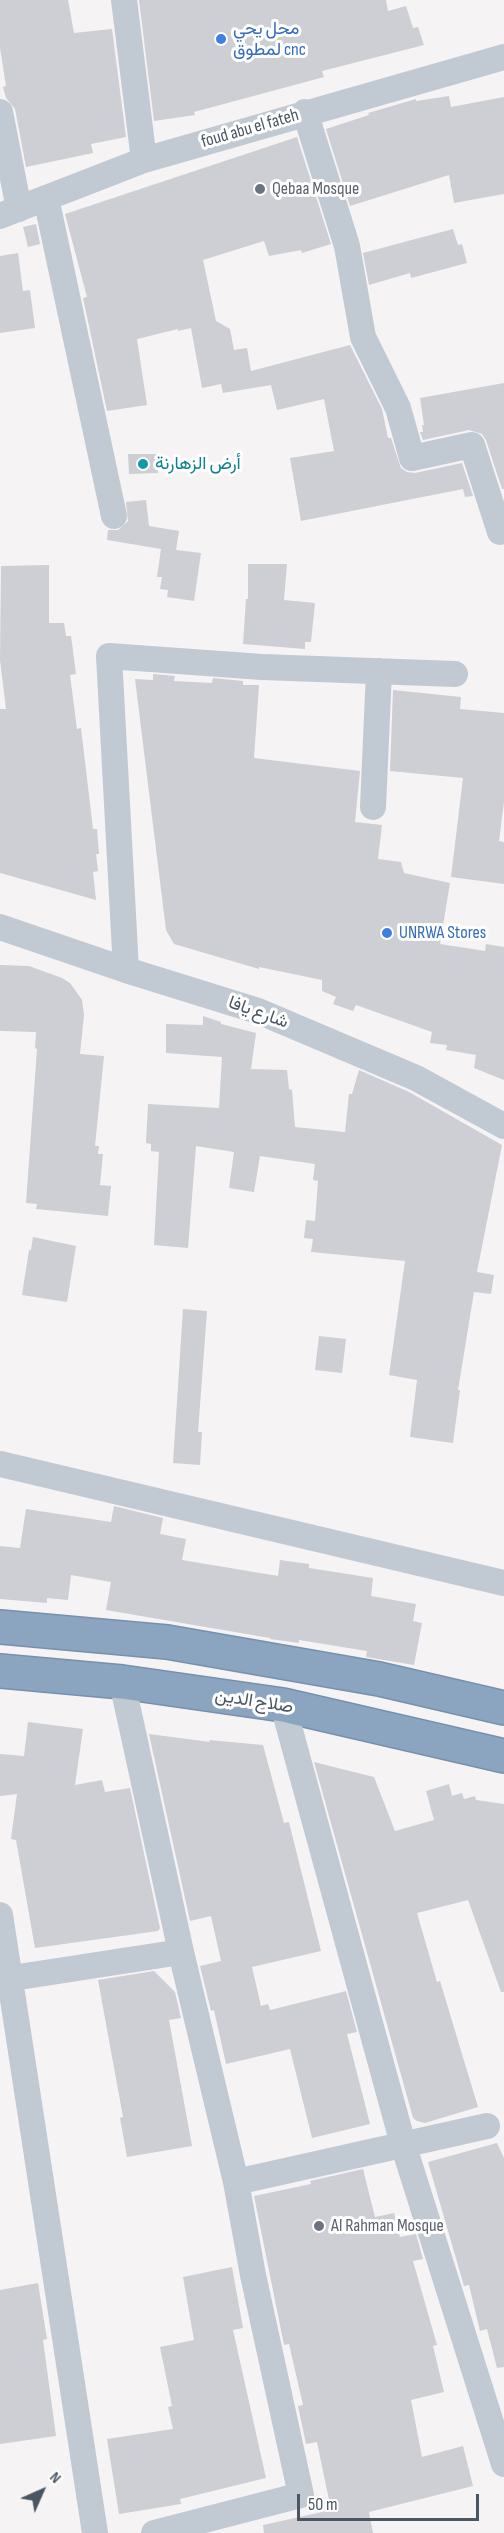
<!DOCTYPE html>
<meta charset="utf-8">
<style>
body{margin:0}
#map{position:relative;width:504px;height:2533px;overflow:hidden;background:#f5f3f3;font-family:"Sofia Sans Condensed",sans-serif}
canvas{display:block}
.north{position:absolute;left:12px;top:2461px;width:60px;height:60px;-webkit-text-stroke:4px #fff;paint-order:stroke;rotate:45deg;font-size:16px;font-weight:700;line-height:24px;text-align:center;color:#4a5661}
.north::after{content:'';display:block;margin:auto;width:21px;height:27px;background:#4a5661;clip-path:polygon(50% 0,100% 100%,50% 72%,0 100%)}
.scale{position:absolute;left:297px;top:2494px;width:182px;height:27px;box-sizing:border-box;border:3px solid #4a5661;border-top:0;padding-left:8px;font-size:18px;line-height:21px;white-space:nowrap;color:#4a5661;-webkit-text-stroke:4px #fff;paint-order:stroke}
</style>
<div id="map">
<canvas width="504" height="2533"></canvas>
<div class="north">N</div>
<div class="scale">50 m</div>
</div>
<script>
const context = document.querySelector('canvas').getContext('2d');
context.lineJoin = 'round';
function fill(path, color) { context.fillStyle = color; context.fill(path, 'evenodd'); }
const toPath = rows => new Path2D(rows.map(r => 'M' + r).join(''));
function trace(path, color, width, dash) { context.strokeStyle = color; context.lineWidth = width; context.lineCap = dash ? 'butt' : 'round'; context.setLineDash(dash || []); context.stroke(path); }
function drawText(font, color, halo, rows, align = 'center') {
  context.font = font + ' "Sofia Sans Condensed",Vazirmatn,sans-serif'; context.lineWidth = 6; context.setLineDash([]); context.textBaseline = 'middle'; context.strokeStyle = halo; context.fillStyle = color; for (const [text, x, y, turn = 0] of rows) {
    context.save(); context.translate(x, y); context.rotate((+turn || 0) * Math.PI / 180); context.textAlign = isNaN(turn) ? turn : align; if (halo) context.strokeText(text, 0, 0); context.fillText(text, 0, 0); context.restore();
  }
}
const building = toPath([
 [0,0,68,0,74,33,112,29,126,137,91,144,93,153,26,167,15,109,6,98,3,87,6,86,0,48],
 [139,0,386,0,388,11,406,6,413,28,418,27,424,45,322,71,324,77,194,112,195,115,154,121],
 [449,96,451,107,504,97,504,194,454,203,449,175,350,206,326,129,369,115,368,113,416,99,416,101],
 [297,137,331,244,302,253,301,250,269,256,264,241,203,260,216,321,230,329,234,350,247,348,251,371,350,345,382,409,388,438,391,438,401,468,407,472,415,473,462,463,473,496,465,497,463,489,301,521,290,458,334,451,324,399,277,410,271,385,223,393,221,384,202,388,191,328,178,331,178,329,137,339,147,405,107,411,83,298,87,297,65,214],
 [36,224,40,244,28,247,23,227],
 [453,229,458,245,462,244,467,263,411,278,410,273,369,285,363,253],
 [18,253,23,291,30,290,35,328,0,333,0,256],
 [504,383,504,489,502,489,486,440,482,434,469,430,423,440,420,432,423,432,422,425,424,425,420,398],
 [128,454,158,454,158,473,129,474],
 [146,500,149,526,179,531,176,550,201,553,194,601,167,597,168,590,160,589,162,577,157,577,161,549,107,540,108,530,118,530,128,521,126,502],
 [248,564,287,564,284,600,315,603,311,642,305,642,305,649,243,644,246,599,248,599],
 [49,565,49,623,64,623,66,636,71,636,76,674,70,675,77,729,81,728,93,829,97,829,99,854,96,854,98,871,93,872,96,900,0,873,0,709,6,709,0,660,1,566],
 [153,674,175,676,174,681,212,683,213,678,243,681,243,685,259,685,254,758,360,771,355,822,382,825,378,859,401,862,404,873,450,883,440,944,485,951,486,944,504,947,504,1080,474,1068,476,1055,446,1050,447,1045,430,1043,432,1032,356,1005,353,1011,333,1004,336,997,322,991,322,980,259,967,259,969,174,944,166,930,135,679,153,680],
 [393,690,461,697,460,709,504,713,504,802,499,841,504,842,504,884,451,877,463,778,390,771],
 [0,965,29,966,62,978,70,983,82,1000,84,1015,80,1054,104,1056,95,1146,99,1146,98,1154,103,1154,100,1185,111,1186,108,1216,36,1209,37,1204,26,1203,37,1049,35,1048,36,1032,0,1031],
 [203,1016,221,1022,221,1024,256,1033,251,1069,287,1070,289,1089,292,1090,295,1127,345,1132,349,1094,352,1094,359,1070,409,1092,502,1145,477,1272,494,1275,491,1294,474,1292,458,1390,460,1390,453,1443,410,1437,417,1380,389,1375,405,1261,311,1252,313,1239,304,1238,306,1220,315,1221,318,1181,313,1180,315,1164,260,1156,254,1192,229,1188,234,1152,196,1146,188,1248,154,1245,159,1152,151,1151,151,1144,146,1143,148,1104,219,1108,222,1057,166,1053,166,1024,203,1025],
 [33,1237,76,1246,67,1302,22,1295,29,1250,31,1250],
 [183,1309,207,1311,198,1432,202,1432,200,1465,173,1463],
 [319,1336,346,1339,342,1373,315,1370],
 [114,1506,163,1518,160,1534,186,1539,182,1560,278,1576,280,1560,309,1564,309,1568,373,1578,371,1596,416,1604,413,1621,422,1623,414,1665,366,1657,367,1651,299,1640,299,1643,270,1639,270,1638,106,1610,111,1582,71,1575,68,1600,47,1598,47,1603,0,1599,0,1546,20,1548,26,1509,111,1522],
 [28,1722,83,1729,75,1785,102,1780,105,1792,130,1788,160,1928,158,1931,35,1948,16,1840,11,1839,17,1794,0,1796,0,1754,24,1756],
 [149,1734,210,1742,209,1740,263,1745,284,1823,289,1822,321,1951,252,1967,261,2006,268,2004,270,2010,346,1991,357,2032,347,2034,370,2124,312,2138,290,2049,226,2064,214,2010,211,2011,200,1966,221,1961,211,1916,190,1921],
 [314,1762,374,1777,395,1831,434,1820,426,1791,449,1784,452,1796,462,1793,464,1799,475,1796,476,1800,504,1804,504,1992,501,1992,468,1900,417,1913,437,1982,440,1981,478,2107,425,2123,417,2121,413,2118],
 [154,1971,175,1992,181,2018,169,2020,192,2146,127,2157,120,2118,123,2117,98,1980],
 [497,2143,504,2158,504,2367,497,2368,487,2329,480,2331,469,2285,464,2286,428,2162],
 [363,2169,375,2217,394,2213,400,2237,416,2234,423,2259,413,2261,437,2345,433,2346,444,2392,411,2400,422,2457,463,2446,473,2486,369,2512,373,2533,264,2533,263,2525,331,2510,317,2442,306,2444,298,2406,303,2405,289,2344,284,2345,254,2196,311,2184,310,2181],
 [232,2267,243,2328,233,2330,266,2478,180,2499,181,2504,119,2514,107,2439,173,2429,168,2407,172,2406,160,2347,194,2340,183,2277],
 [38,2283,47,2339,43,2340,56,2436,0,2444,0,2290]
]);
const minor = toPath([
 [124,0,144,160],
 [0,112,19,209],
 [305,112,347,246,363,337,398,408,412,458,472,445,500,532],
 [46,198,114,516],
 [0,216,144,160,504,57],
 [373,807,379,671],
 [0,927,126,970,258,1011,416,1078,504,1126],
 [126,970,109,656,262,667,455,674],
 [0,1464,504,1583],
 [122,1682,181,1952,236,2182,253,2275,301,2495,154,2533],
 [283,1705,403,2144,504,2464],
 [0,1915,95,2533],
 [0,1980,181,1952],
 [236,2182,487,2126]
]);
const highway = toPath([
 [0,1627,167,1642,379,1679,504,1708],
 [0,1671,122,1682,283,1705,504,1756]
]);
const markers = [
 [221,39,6,"#3f7fe0"],
 [260,189,6,"#6b7280"],
 [143,464,6,"#0f9aa8"],
 [387,933,6,"#3f7fe0"],
 [319,2226,6,"#6b7280"]
];
const shopNames = [
 ["محل يحي",233,29],
 ["لمطوق cnc",233,50],
 ["UNRWA Stores",399,933]
];
const streetNames = [
 ["foud abu el fateh",250,129,-16],
 ["شارع يافا",258,1013,20],
 ["صلاح الدين",254,1702,9]
];
const worshipNames = [
 ["Qebaa Mosque",272,189],
 ["Al Rahman Mosque",331,2226]
];
const cultureNames = [
 ["أرض الزهارنة",155,464]
];
fill(building, '#cdcfd5');
trace(highway, '#7690ad', 36);
trace(minor, '#c1cad2', 26);
trace(highway, '#8ba5c1', 33);
for (const [x, y, r, color] of markers) { const dot = new Path2D(); dot.arc(x, y, r, 0, 2 * Math.PI); context.fillStyle = color; context.fill(dot); trace(dot, '#fff', 2); }
drawText('18px', '#366cbe', '#fff', shopNames, 'left');
drawText('18px', '#4a5661', '#fff', streetNames);
drawText('18px', '#5b616d', '#fff', worshipNames, 'left');
drawText('18px', '#0d838f', '#fff', cultureNames, 'left');
</script>
